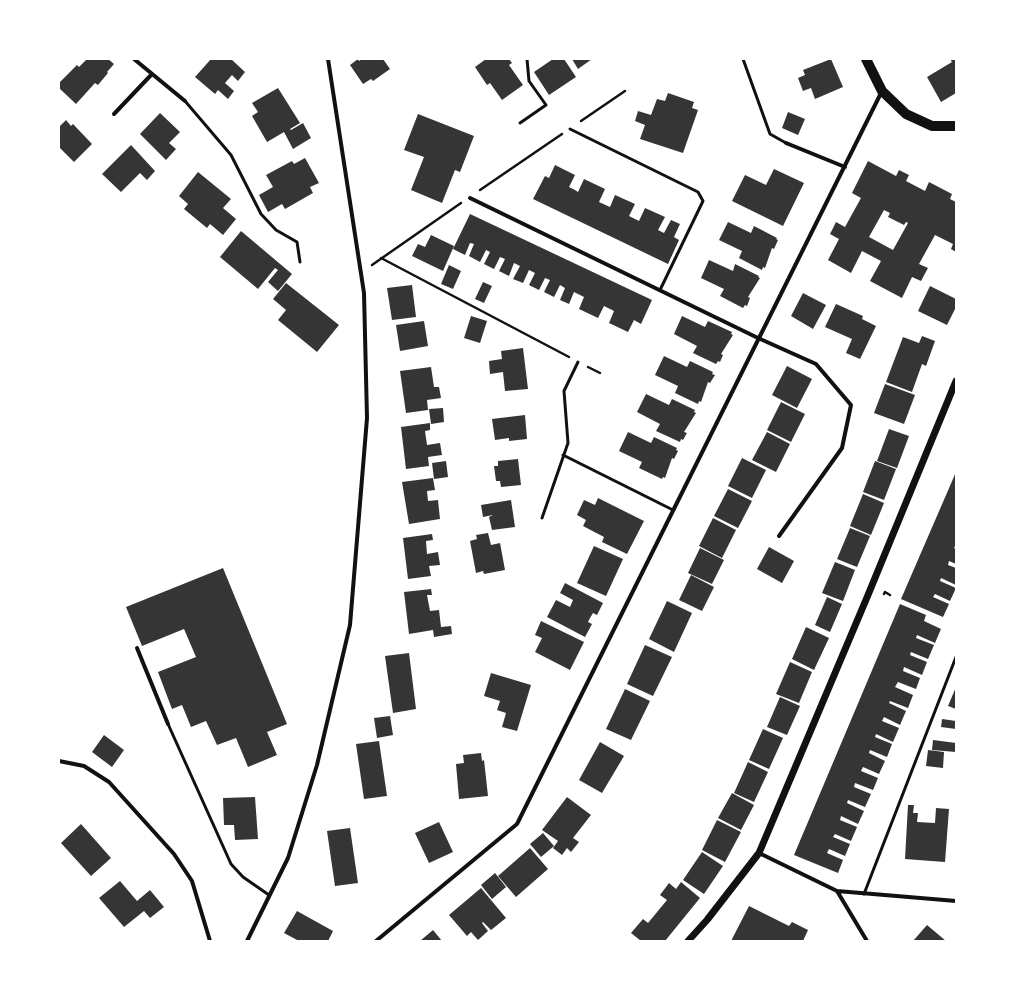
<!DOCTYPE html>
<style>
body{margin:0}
#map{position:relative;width:1015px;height:1000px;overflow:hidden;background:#fff;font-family:"Public Sans",sans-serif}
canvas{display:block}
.frame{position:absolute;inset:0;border:60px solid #fff;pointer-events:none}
</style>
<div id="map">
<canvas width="1015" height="1000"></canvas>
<div class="frame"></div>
</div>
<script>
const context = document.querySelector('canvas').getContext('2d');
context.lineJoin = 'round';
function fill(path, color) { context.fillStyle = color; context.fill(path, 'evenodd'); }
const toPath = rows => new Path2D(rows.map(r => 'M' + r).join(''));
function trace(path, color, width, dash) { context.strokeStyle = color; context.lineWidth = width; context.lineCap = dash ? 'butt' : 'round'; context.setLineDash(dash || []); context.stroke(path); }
const building = toPath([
 [87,59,108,59,114,64,107,72,108,73,98,85,95,83,76,104,59,88,59,83,77,65,79,67],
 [211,59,231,59,245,72,238,81,232,75,225,83,234,91,228,99,218,90,215,94,195,77],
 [358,59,359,61,362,59,383,59,390,69,373,81,371,79,363,84,350,65],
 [486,59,509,59,512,63,509,65,523,85,502,100,490,83,487,85,475,67],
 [553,59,564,59,576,77,549,95,534,72],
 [572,59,592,59,578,69],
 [831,59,843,87,815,99,811,88,803,91,798,78,805,75,803,70],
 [950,59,956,59,956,93,941,102,927,77,952,62],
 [278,88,300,123,290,129,291,130,303,123,311,138,293,149,284,132,267,142,252,116,258,112,252,103],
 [668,93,694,102,692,108,698,110,683,153,640,139,645,125,635,121,638,111,651,115,657,99,665,101],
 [788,112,805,119,798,135,782,128],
 [160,113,180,132,169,143,176,149,166,160,140,134],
 [418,114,474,136,460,172,455,170,442,203,411,190,424,157,404,150],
 [66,120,71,126,73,124,92,144,74,162,59,147,59,127],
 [131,145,155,171,147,180,140,173,121,192,102,174],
 [305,158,319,183,310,187,313,193,285,209,282,204,268,212,259,195,273,187,266,175,292,161,294,164],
 [868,161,896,176,899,170,909,175,906,181,925,191,929,182,952,194,950,199,956,202,956,252,951,249,953,244,935,235,919,264,928,268,921,281,912,277,902,298,870,281,881,261,862,251,851,273,828,260,839,239,830,234,836,222,845,227,861,198,852,193],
 [884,210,890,213,888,217,904,225,906,222,908,223,893,250,869,237],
 [555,165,575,175,569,187,575,190,578,192,584,179,605,189,599,202,610,207,615,195,635,204,629,216,639,221,645,208,665,217,658,230,664,233,671,220,680,224,674,237,679,240,668,264,533,199,545,176,549,178],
 [774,169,804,183,783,226,732,201,745,175,766,185],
 [198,172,231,199,223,208,236,219,223,235,210,224,207,228,184,209,188,204,179,196],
 [470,214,652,300,641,324,634,320,628,332,609,323,614,311,604,306,598,318,579,309,584,297,574,292,569,304,560,300,565,288,560,285,554,297,544,292,550,280,545,278,539,290,529,285,535,273,529,270,523,283,513,279,520,266,514,263,509,276,499,271,505,259,500,257,494,269,484,264,490,252,486,250,480,262,469,256,474,244,470,243,465,255,453,249],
 [728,222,751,233,754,226,777,238,776,239,778,240,774,249,772,248,765,268,763,267,762,270,739,258,742,251,719,240],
 [241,231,292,274,278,291,268,282,278,270,275,268,258,289,220,257],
 [431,235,454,246,443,271,412,256,418,244,425,247],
 [709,260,733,271,735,264,759,276,758,277,760,278,748,297,750,298,747,306,745,305,743,308,720,296,724,289,701,278],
 [449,265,461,271,453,289,441,284],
 [483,282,492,286,484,303,475,299],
 [286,283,339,325,317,352,278,320,286,310,273,299],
 [412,285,416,317,392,320,387,288],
 [930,286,956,299,956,307,947,325,918,311],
 [803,293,826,305,813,329,791,316],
 [836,304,863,316,862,319,876,326,860,359,846,353,852,339,825,327],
 [471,316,487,321,480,343,464,338],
 [682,316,705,327,708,321,732,332,731,334,733,335,721,354,723,355,720,362,718,361,716,364,693,353,697,346,674,334],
 [424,321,428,346,400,351,396,325],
 [922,336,935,341,926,366,922,364,912,392,886,382,903,337,919,343],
 [523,348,528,389,505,391,503,372,490,374,489,361,502,359,501,351],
 [664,356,687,367,690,361,713,372,712,374,715,375,710,383,708,382,701,402,699,401,698,404,675,393,678,386,655,375],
 [787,366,812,379,797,408,772,395],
 [431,367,434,387,439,387,441,398,427,400,428,410,406,413,400,371],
 [885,384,915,395,904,424,874,413],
 [646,394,669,405,672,399,695,410,694,412,696,413,684,432,687,433,683,440,681,439,680,442,656,431,660,424,637,412],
 [781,402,805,414,791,442,767,430],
 [443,408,444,422,431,424,429,409],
 [525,415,527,439,509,441,509,438,495,440,492,419],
 [430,423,430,430,425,431,427,445,440,443,442,455,428,457,429,466,406,469,401,427],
 [889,429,909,436,897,468,877,461],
 [628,432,651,443,654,437,677,448,676,450,678,451,674,459,672,458,665,478,663,477,662,479,639,468,642,462,619,451],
 [767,432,790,444,776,472,752,460],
 [742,458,766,470,752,498,728,486],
 [518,459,521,485,501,487,500,481,496,481,494,466,498,466,498,461],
 [446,461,448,477,434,479,432,463],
 [875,461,896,469,884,500,863,492],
 [956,472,956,544,954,548,956,549,956,564,949,561,948,565,956,568,956,585,941,578,940,581,956,588,950,601,935,594,933,597,949,604,943,617,901,599],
 [433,478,435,490,427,491,428,501,438,500,440,519,409,524,402,482],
 [728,489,752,501,738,528,714,516],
 [863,494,884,503,871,535,850,526],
 [598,498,644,521,627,554,602,542,604,537,583,526,586,520,577,515,584,500,595,505],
 [511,500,515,527,492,530,489,517,493,515,483,517,481,505],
 [713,518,736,530,722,558,699,546],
 [850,528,870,536,857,567,837,559],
 [488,533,491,545,500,543,505,570,484,574,483,571,476,573,470,541,477,539,476,535],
 [432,534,433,540,426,541,427,554,438,552,440,565,429,566,431,576,408,579,403,538],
 [594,546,623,559,606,596,577,583],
 [769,547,794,561,782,583,757,569],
 [700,548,724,560,712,584,688,573],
 [835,562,855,570,843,601,822,593],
 [223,568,287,724,267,732,277,755,248,767,236,738,217,745,206,721,191,727,182,705,172,709,158,672,196,657,184,629,142,646,126,607],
 [691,575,714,587,702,611,679,600],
 [565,583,603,603,597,615,593,613,590,618,588,622,592,624,585,637,547,617,556,600,570,607,573,600,560,593],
 [431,589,432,595,427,595,430,611,439,610,441,627,451,626,452,634,434,637,433,630,409,634,404,592],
 [827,597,842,604,830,632,815,625],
 [667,601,692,613,674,652,649,639],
 [900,604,926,615,924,621,941,629,935,643,917,635,916,638,934,645,928,659,911,652,910,655,927,662,922,675,904,667,903,671,920,678,916,689,898,682,895,687,913,695,908,708,890,701,889,703,906,711,900,725,884,717,882,721,899,728,893,742,876,734,875,737,892,744,887,757,870,750,869,753,885,761,879,774,863,767,861,771,878,778,873,790,855,783,854,787,871,794,865,807,848,800,847,803,864,811,858,824,841,816,840,820,857,827,851,841,835,834,833,837,850,844,845,856,829,849,827,853,843,860,838,873,794,855],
 [541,621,584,642,570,670,535,652,542,638,535,635],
 [806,627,829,638,814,670,792,659],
 [645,645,672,657,653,696,627,684],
 [409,653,416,709,393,713,385,656],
 [790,662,812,672,799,703,776,694],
 [491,673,531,685,517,731,502,727,506,713,497,710,500,701,484,696],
 [956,687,956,709,948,706],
 [625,689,650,701,631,740,606,729],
 [780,697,800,706,787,735,767,727],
 [390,716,393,735,377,738,374,718],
 [942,719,956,721,956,729,941,727],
 [763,729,783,738,769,769,749,760],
 [104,735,124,750,112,767,92,752],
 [933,740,956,743,956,752,932,750],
 [379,741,387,796,364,799,356,744],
 [600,742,624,756,602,793,579,780],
 [928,750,944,752,943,768,926,766],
 [481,753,482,761,484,760,488,796,459,799,456,764,464,763,463,755],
 [748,762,768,772,754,802,734,793],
 [732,793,754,805,741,830,718,818],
 [255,797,258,839,235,840,234,825,224,825,223,798],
 [567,797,591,815,573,838,579,842,571,852,567,848,562,855,553,848,558,841,542,830],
 [908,805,914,805,913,813,918,813,917,822,935,823,936,808,949,809,945,862,905,859],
 [717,820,741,832,725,862,702,850],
 [439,822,453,852,429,863,415,833],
 [81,824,111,858,91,876,61,843],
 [350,828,358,883,335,886,327,831],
 [543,833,554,846,541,857,530,844],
 [530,848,548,869,516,897,498,876],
 [702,852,723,866,704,894,683,880],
 [495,873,506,887,492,899,481,885],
 [120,881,137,901,150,890,164,907,150,918,144,911,124,927,99,898],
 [681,882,700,898,665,941,641,941,631,933,643,919,648,923,667,900,660,895,669,883,676,889],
 [481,888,506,918,491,930,483,922,482,923,488,931,478,940,471,932,467,936,449,915],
 [749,906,789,926,792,922,808,930,803,941,731,941],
 [297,911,333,931,328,941,299,941,284,933],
 [927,925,946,941,913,941],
 [433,930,442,941,420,941]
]);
const path = toPath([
 [581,121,625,91],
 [480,190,562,134],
 [381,258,569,357],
 [372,265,461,203],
 [588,367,600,373],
 [884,594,885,592,890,595]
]);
const service = toPath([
 [743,59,770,134,786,143],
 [185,101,231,155,261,214,276,230,297,242,300,262],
 [520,123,546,105,529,81,527,59],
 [570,129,698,192,703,201,660,290],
 [563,455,673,510],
 [542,518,568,443,564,391,578,362],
 [168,724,231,864,243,877,269,895],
 [864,894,956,657]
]);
const minor = toPath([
 [134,59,185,101],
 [114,114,152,74],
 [786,143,845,167],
 [470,198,758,338,816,364,851,405,842,448,779,536],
 [137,648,168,724],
 [59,761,84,766,109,782,174,854,192,881,210,941],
 [759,853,837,891,956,901],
 [837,891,867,941],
 [247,941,288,858,317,765,350,625,367,418,364,293,328,59],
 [376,941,517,824,882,91]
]);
const tertiary = toPath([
 [688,941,707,920,759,853,868,595,956,381]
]);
const primary = toPath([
 [866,59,882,91,906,114,932,126,956,126]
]);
fill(building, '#353535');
trace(path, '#111', 2.5);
trace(service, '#111', 3);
trace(minor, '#111', 4);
trace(tertiary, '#111', 7);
trace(primary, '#111', 10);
</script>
